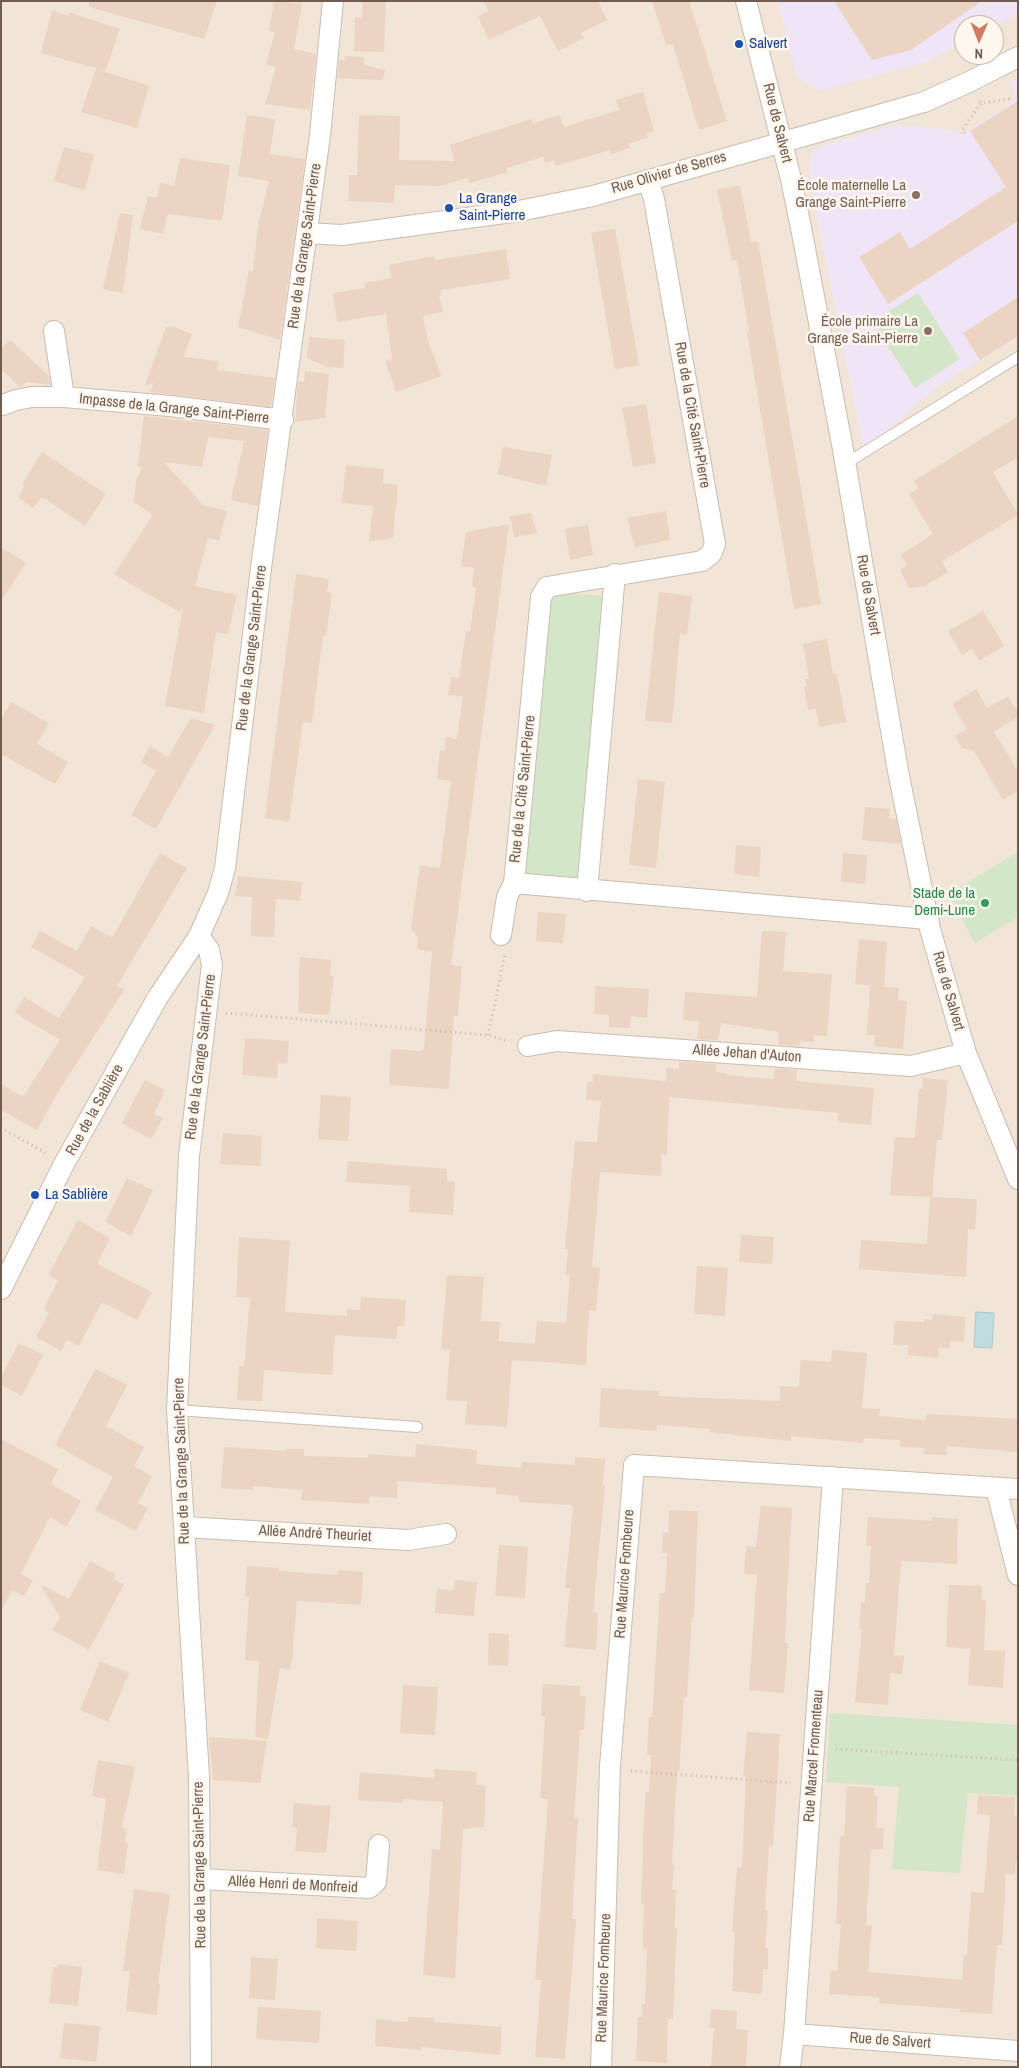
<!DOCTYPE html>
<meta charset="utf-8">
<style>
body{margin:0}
#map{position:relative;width:1019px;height:2068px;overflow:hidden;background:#faf3e8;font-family:"Archivo Narrow",sans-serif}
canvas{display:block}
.frame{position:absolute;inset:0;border:2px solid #715c4f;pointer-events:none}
.north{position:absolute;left:954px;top:15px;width:50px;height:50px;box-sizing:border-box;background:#fdf7ee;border:1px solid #c5b9ae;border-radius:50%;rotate:181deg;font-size:14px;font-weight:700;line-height:20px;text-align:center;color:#715c4f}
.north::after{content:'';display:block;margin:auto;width:18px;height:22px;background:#d5795c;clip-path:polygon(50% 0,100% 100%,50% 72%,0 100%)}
</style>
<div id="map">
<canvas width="1019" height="2068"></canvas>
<div class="frame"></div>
<div class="north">N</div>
</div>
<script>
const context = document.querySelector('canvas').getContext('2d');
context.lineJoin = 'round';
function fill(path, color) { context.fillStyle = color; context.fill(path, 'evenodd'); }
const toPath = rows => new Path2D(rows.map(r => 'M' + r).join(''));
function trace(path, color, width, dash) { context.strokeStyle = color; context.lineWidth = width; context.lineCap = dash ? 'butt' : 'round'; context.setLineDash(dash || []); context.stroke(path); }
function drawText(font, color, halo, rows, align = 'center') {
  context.font = font + ' "Archivo Narrow",sans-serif'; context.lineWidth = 5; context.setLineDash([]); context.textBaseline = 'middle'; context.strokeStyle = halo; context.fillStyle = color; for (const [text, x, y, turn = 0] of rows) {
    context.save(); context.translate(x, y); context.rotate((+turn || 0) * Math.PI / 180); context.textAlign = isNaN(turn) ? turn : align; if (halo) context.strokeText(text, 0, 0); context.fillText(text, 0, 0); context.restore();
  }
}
const residential = toPath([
 [1,1,1018,1,1018,2067,1,2067],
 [964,25,994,25,994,55,964,55]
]);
const education = toPath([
 [778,1,1018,1,1018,14,994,26,964,25,964,42,926,62,820,91,797,77],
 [1018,78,1018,336,936,388,882,435,863,446,818,222,809,169,811,155,813,150,821,146,896,125,955,130,959,135,1007,107,1006,105,1016,99,1011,82]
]);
const green = toPath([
 [918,293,960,359,915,388,872,322],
 [550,592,606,596,584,881,521,874],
 [1018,852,1018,917,975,943,948,894],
 [830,1713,1018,1725,1018,1796,968,1793,960,1873,892,1869,899,1787,826,1782]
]);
const water = toPath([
 [976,1312,994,1313,992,1348,974,1347,976,1312]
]);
const building = toPath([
 [89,1,217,1,204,39,89,7],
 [274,1,302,4,294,49,316,54,310,110,265,104,276,67,266,64,275,32,269,31],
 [362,1,386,1,384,52,354,51,355,17,362,18],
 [484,1,598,1,607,20,581,33,584,38,558,51,540,16,489,40,478,16,489,11],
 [652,1,689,1,727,121,699,130,673,44,666,45],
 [834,1,982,1,911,50,872,60],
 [52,10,69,16,69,12,120,29,105,71,41,53],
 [345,56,364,57,364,65,385,70,383,80,338,78,339,59,345,61],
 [96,69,149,86,137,128,81,112],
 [643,92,654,131,647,133,648,138,628,144,630,148,611,154,610,150,556,166,554,160,545,163,543,157,506,168,508,172,470,183,468,178,439,186,395,185,394,203,348,201,349,175,357,175,359,115,400,116,399,160,454,161,450,145,531,119,533,123,560,115,564,127,619,110,616,100],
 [1018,101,1018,221,888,304,859,257,900,232,910,249,1006,187,970,131],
 [247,115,275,119,270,154,305,159,280,340,238,327,249,270,253,271,258,226,269,181,238,176],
 [64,147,94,155,85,190,54,181],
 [180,158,230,165,222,221,168,214,163,234,140,229,148,196,157,198,160,183,174,186],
 [740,185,751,242,758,241,821,604,794,609,747,333,749,332,737,260,732,261,717,190],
 [120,213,133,215,123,293,103,289],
 [615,228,639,365,615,369,591,233],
 [506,249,510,279,441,290,442,294,439,295,443,312,423,316,428,341,441,376,396,392,385,361,392,359,386,314,337,322,333,293,365,288,364,283,392,278,389,265,434,256,435,260],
 [1018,297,1018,336,980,360,963,333],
 [166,327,174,327,192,334,184,357,218,361,217,370,275,378,271,407,150,392,154,383,145,385],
 [309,337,345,340,343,368,327,367,307,358],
 [10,340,49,376,50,385,27,382,20,387,1,369,1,349],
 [305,371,329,374,325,418,295,422,298,382,304,382],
 [646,404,656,463,633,467,622,408],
 [144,416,268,430,258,506,231,500,244,441,208,437,202,467,164,462,203,505,227,511,219,541,208,538,195,586,237,595,228,634,216,632,204,713,165,706,183,607,179,612,114,574,153,515,134,502,136,481,142,467,138,466],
 [1018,416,1018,457,993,472,1018,515,942,561,948,572,925,586,909,588,900,570,907,565,901,555,933,534,909,494,919,488,914,481],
 [503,447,552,455,546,486,498,474],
 [42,452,106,494,85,526,42,497,33,508,18,497,25,486,22,484],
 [346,465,384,469,383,483,398,485,393,538,369,542,373,506,342,503],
 [666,511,670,540,635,547,627,518],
 [531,513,537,533,514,537,510,516],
 [509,524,451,965,462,966,458,1016,454,1016,449,1089,389,1085,391,1049,421,1051,424,1049,432,952,417,949,418,937,411,929,420,865,440,868,451,781,437,779,440,750,444,751,446,737,457,739,463,696,448,695,451,677,459,678,466,631,470,632,476,588,472,587,474,568,461,566,466,532],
 [588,525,593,555,570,560,565,529],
 [1,547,26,563,1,601],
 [296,574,329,579,327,592,332,593,326,636,323,635,312,723,303,722,289,822,265,818],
 [659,592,692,596,687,635,680,634,672,723,645,721],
 [983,611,1004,646,979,661,972,649,962,655,948,631],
 [827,639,833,674,837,674,846,722,819,727,816,709,808,710,804,687,807,686,805,679,809,679,803,644],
 [976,689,987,708,1008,696,1018,712,1018,717,994,732,1018,771,1018,791,1003,800,974,751,962,748,955,736,967,729,952,704],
 [11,702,49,723,37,744,68,762,55,784,1,754,1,720],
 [191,718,215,725,156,829,131,815,156,771,141,762,150,746,168,757],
 [638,779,665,782,656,868,629,865],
 [865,807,890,809,890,819,896,819,901,844,862,840],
 [736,845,761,847,759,877,734,874],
 [160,853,187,868,117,986,124,990,56,1095,37,1130,1,1110,1,1084,23,1097,60,1040,15,1013,24,997,59,1018,85,977,31,947,40,931,77,951,91,926,112,938],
 [843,853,867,855,865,884,841,882],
 [238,876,302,882,300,901,276,899,274,937,251,936,252,897,235,896],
 [538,912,566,914,563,943,536,941],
 [762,931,786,932,783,971,832,974,827,1036,814,1035,814,1042,800,1041,799,1046,778,1045,778,1032,721,1023,718,1040,697,1039,699,1021,683,1020,685,992,757,997],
 [859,939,887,942,884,987,899,988,898,1000,907,1001,903,1049,874,1046,875,1035,867,1035,870,986,874,986,855,984],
 [300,957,331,960,330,976,334,976,329,1015,298,1013],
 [596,986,649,989,647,1018,631,1016,630,1028,609,1027,609,1015,594,1014],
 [245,1038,289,1041,287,1064,278,1063,277,1078,242,1075],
 [679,1062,716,1064,716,1072,727,1073,727,1075,774,1079,775,1068,797,1070,796,1081,874,1088,871,1125,838,1122,838,1113,669,1097,667,1155,662,1154,661,1176,600,1172,592,1267,600,1267,596,1311,589,1310,586,1365,512,1360,507,1427,465,1424,467,1401,446,1400,450,1350,441,1349,447,1275,484,1277,481,1321,500,1322,499,1341,535,1344,537,1321,566,1323,570,1275,566,1275,568,1249,565,1249,575,1141,597,1142,601,1101,586,1100,587,1082,593,1082,593,1074,666,1081,666,1068,679,1069],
 [923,1078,948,1080,942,1140,937,1140,932,1197,977,1199,975,1230,968,1229,966,1277,859,1269,861,1240,927,1244,930,1197,890,1195,895,1137,915,1138,919,1089,922,1089],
 [145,1080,165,1090,154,1114,163,1118,151,1139,122,1123],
 [321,1095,351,1097,348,1141,318,1139],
 [223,1133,262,1136,260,1166,220,1164],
 [348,1161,447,1169,447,1181,455,1181,453,1215,409,1212,410,1186,346,1182],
 [127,1178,153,1190,131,1236,105,1222],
 [78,1220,110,1238,97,1264,152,1292,137,1320,102,1302,79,1346,67,1340,61,1351,36,1337,49,1313,44,1309,58,1280,48,1275],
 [741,1235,774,1237,772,1264,739,1262],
 [239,1237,290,1241,285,1312,347,1316,347,1309,360,1310,361,1297,406,1300,404,1326,397,1326,396,1339,335,1335,332,1375,264,1370,262,1401,237,1400,239,1366,244,1366,250,1298,236,1297],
 [697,1266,728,1268,725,1316,694,1314],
 [933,1314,965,1317,964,1342,950,1341,950,1349,938,1348,938,1358,908,1355,908,1345,893,1345,895,1321,924,1322,924,1319,932,1320],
 [19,1343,43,1355,22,1396,1,1385,1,1377],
 [832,1350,867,1353,862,1408,880,1409,879,1416,926,1420,926,1414,1018,1419,1018,1452,947,1446,946,1455,924,1454,924,1448,900,1447,900,1440,864,1438,863,1443,791,1436,791,1441,709,1432,710,1429,657,1425,657,1431,599,1427,601,1388,659,1391,658,1396,780,1401,780,1386,799,1387,801,1360,831,1362],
 [95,1369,127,1385,106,1426,144,1447,134,1466,152,1476,138,1503,148,1508,136,1531,95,1510,113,1477,55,1445],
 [1,1439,58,1469,51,1484,81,1501,66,1527,50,1517,21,1574,33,1580,24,1596,12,1590,1,1611],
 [416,1444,477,1450,476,1464,521,1468,522,1462,575,1465,575,1457,605,1459,603,1485,605,1485,593,1612,598,1613,596,1650,564,1647,570,1588,565,1588,573,1507,570,1505,519,1502,519,1496,496,1494,496,1488,398,1481,397,1498,369,1496,369,1504,301,1500,302,1490,253,1486,253,1490,221,1488,224,1447,286,1451,286,1449,304,1449,304,1456,368,1458,368,1454,415,1457],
 [761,1506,792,1508,787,1596,785,1643,788,1643,784,1693,749,1690,757,1574,744,1574,746,1546,756,1547],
 [669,1510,698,1511,694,1617,692,1617,687,1697,684,1697,679,1772,677,1772,672,1865,674,1865,672,1890,676,1890,675,1928,677,1928,673,2019,668,2019,667,2063,636,2061,638,2017,642,2017,642,2004,645,2004,647,1950,643,1949,644,1903,641,1904,645,1792,649,1792,651,1755,647,1755,648,1737,649,1717,652,1717,660,1593,665,1593,667,1553,662,1553,663,1532,668,1533],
 [868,1517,932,1521,932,1517,958,1519,957,1564,901,1561,894,1655,904,1656,902,1674,890,1673,888,1705,855,1702,862,1629,859,1629,861,1602,865,1603,866,1583,869,1583,871,1546,866,1546],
 [499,1545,528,1547,525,1598,495,1596],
 [90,1561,116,1575,114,1580,124,1584,89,1650,53,1630,60,1617,40,1584,69,1599],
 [247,1566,279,1568,279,1571,338,1575,338,1570,363,1572,361,1605,297,1601,292,1662,290,1670,280,1668,268,1739,255,1737,259,1661,245,1660,249,1597,245,1596],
 [455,1580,477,1582,474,1616,435,1613,437,1589,454,1590],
 [949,1585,982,1586,982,1600,986,1600,984,1650,1005,1651,1003,1688,968,1685,970,1649,972,1649,946,1647],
 [489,1633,509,1634,508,1666,488,1665],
 [100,1661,129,1673,108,1722,80,1710],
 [543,1684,580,1686,580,1696,586,1696,584,1730,580,1730,574,1818,578,1818,572,1919,576,1919,565,2059,535,2057,541,1980,535,1980,548,1799,540,1798,545,1716,541,1716],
 [403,1685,438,1687,435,1735,400,1733],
 [747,1732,780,1734,773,1846,769,1846,765,1910,768,1910,765,1948,768,1948,768,1969,763,1969,762,1994,732,1991,735,1932,732,1932,737,1867,742,1867,746,1777,743,1777],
 [209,1737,267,1741,260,1783,213,1780],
 [98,1760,135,1767,122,1828,127,1829,125,1842,128,1843,124,1874,97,1870,106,1799,92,1796],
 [434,1769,477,1772,476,1785,486,1786,484,1827,463,1829,455,1978,423,1975,432,1849,440,1850,443,1802,403,1799,402,1803,358,1800,360,1772,434,1778],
 [847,1786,874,1788,874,1796,878,1796,876,1828,884,1828,883,1849,871,1850,866,1925,872,1926,868,1972,962,1980,964,1955,967,1955,971,1892,984,1893,990,1815,977,1814,978,1795,1015,1797,1014,1816,1018,1817,1018,1861,1016,1861,1015,1875,1006,1874,1002,1945,997,1945,992,2014,960,2012,960,2009,879,2003,879,1997,829,1994,831,1970,837,1971,841,1924,836,1924,840,1836,844,1836],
 [294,1803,331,1806,326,1853,295,1851,297,1828,292,1827],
 [134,1889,170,1894,158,1984,160,1984,157,2015,126,2011,130,1971,123,1971],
 [317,1918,358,1921,356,1951,316,1948],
 [251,1957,278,1959,275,2000,249,1998],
 [58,1964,82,1967,78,2006,49,2003,53,1967,57,1967],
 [258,2007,321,2011,319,2043,256,2039],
 [711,2009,737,2011,736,2029,748,2030,746,2067,711,2067,714,2028,710,2028],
 [408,2017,434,2018,434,2022,502,2027,500,2055,421,2047,421,2050,375,2046,376,2019,408,2022],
 [64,2023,100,2026,96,2062,60,2058]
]);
const path = toPath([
 [980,101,981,103,1009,99,1011,102],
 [964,133,962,130,981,103],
 [226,1013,487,1035,508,1041],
 [488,1035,505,955],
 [1,1128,46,1153],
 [836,1749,1018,1760],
 [631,1771,791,1783]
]);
const service = toPath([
 [845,464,1018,357],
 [177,1410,417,1427]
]);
const minor = toPath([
 [746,1,791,179,802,233,842,444,898,771,930,929,966,1053,1018,1179],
 [307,233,342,235,519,211,593,196,924,102,969,82,1018,57],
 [54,331,64,397],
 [3,405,16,400,32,397,64,397,170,406,283,420],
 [514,883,541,597,547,587,702,561,711,554,715,544,654,199,648,180],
 [587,891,615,574],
 [501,935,507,897,514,883,928,919],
 [199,936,209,950,212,965,189,1156,177,1410,199,1777,201,2067],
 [528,1046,557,1041,911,1066,966,1053],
 [1,1289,64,1164,158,997,199,936,218,893,225,868,261,568,320,135,333,1],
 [996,1488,1018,1575],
 [184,1527,408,1540,446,1534],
 [200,1879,369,1888,376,1882,379,1845],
 [794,2034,833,1477],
 [601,2067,610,1766,634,1465,1018,1489],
 [790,2067,794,2034,1018,2051]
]);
const markers = [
 [739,44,5,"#1a4fb4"],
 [916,195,5,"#8d6e63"],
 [449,208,5,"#1a4fb4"],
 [928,331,5,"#8d6e63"],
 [985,903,5,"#2e9e5b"],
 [35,1195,5,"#1a4fb4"]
];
const transitNames = [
 ["Salvert",749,44],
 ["La Grange",459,199],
 ["Saint-Pierre",459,216],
 ["La Sablière",45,1195]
];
const streetNames = [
 ["Rue de Salvert",777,123,76],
 ["Rue Olivier de Serres",669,173,-16],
 ["Rue de la Grange Saint-Pierre",305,246,-82],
 ["Impasse de la Grange Saint-Pierre",174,409,6],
 ["Rue de la Cité Saint-Pierre",692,415,80],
 ["Rue de Salvert",868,595,80],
 ["Rue de la Grange Saint-Pierre",252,648,-83],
 ["Rue de la Cité Saint-Pierre",523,789,-84],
 ["Rue de Salvert",948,991,74],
 ["Allée Jehan d'Auton",747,1054,4],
 ["Rue de la Grange Saint-Pierre",201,1057,-83],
 ["Rue de la Sablière",95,1110,-61],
 ["Rue de la Grange Saint-Pierre",182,1461,-92],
 ["Allée André Theuriet",315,1534,3],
 ["Rue Maurice Fombeure",625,1574,-86],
 ["Rue Marcel Fromenteau",814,1756,-86],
 ["Rue de la Grange Saint-Pierre",200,1865,-91],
 ["Allée Henri de Monfreid",293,1885,3],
 ["Rue Maurice Fombeure",604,1978,-88],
 ["Rue de Salvert",890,2041,4]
];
const educationNames = [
 ["École maternelle La",906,186],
 ["Grange Saint-Pierre",906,203],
 ["École primaire La",918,322],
 ["Grange Saint-Pierre",918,339]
];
const leisureNames = [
 ["Stade de la",975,894],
 ["Demi-Lune",975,911]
];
fill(residential, '#f1e5d7');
fill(education, '#f0e5f6');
fill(green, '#d4e6c8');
fill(water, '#bfdce1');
trace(water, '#a6cad2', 1);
fill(building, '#ecd4c3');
trace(service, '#cbbcaf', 12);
trace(minor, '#cbbcaf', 22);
trace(path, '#d1b7a6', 3, [1, 4]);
trace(service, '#fff', 10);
trace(minor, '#fff', 20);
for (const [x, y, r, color] of markers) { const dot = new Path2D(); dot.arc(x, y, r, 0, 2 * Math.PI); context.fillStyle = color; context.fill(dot); trace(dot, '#fdf7ee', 2); }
drawText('15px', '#164399', '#fdf7ee', transitNames, 'left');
drawText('15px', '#715c4f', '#fdf7ee', streetNames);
drawText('15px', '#785e54', '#fdf7ee', educationNames, 'right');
drawText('15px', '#27864d', '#fdf7ee', leisureNames, 'right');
</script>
